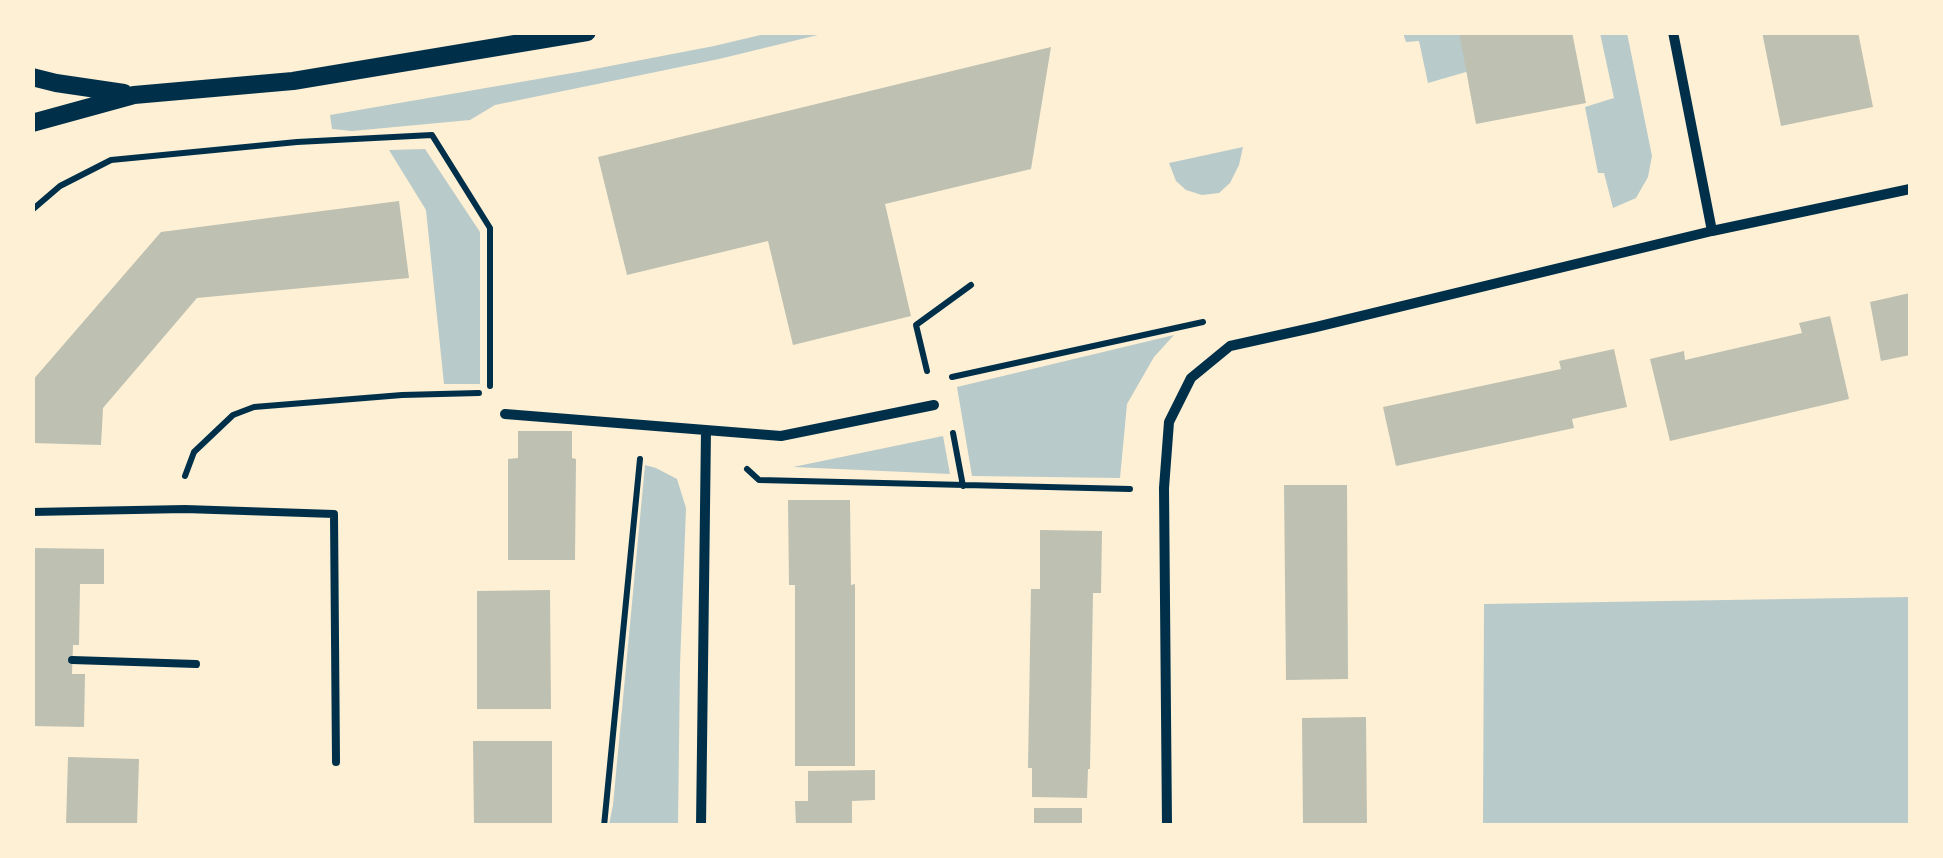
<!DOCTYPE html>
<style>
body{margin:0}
#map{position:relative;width:1943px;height:858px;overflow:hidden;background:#fdf0d5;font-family:"Crimson Pro",serif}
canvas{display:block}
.frame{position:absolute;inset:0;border:35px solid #fdf0d5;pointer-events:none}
</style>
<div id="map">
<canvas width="1943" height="858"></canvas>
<div class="frame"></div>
</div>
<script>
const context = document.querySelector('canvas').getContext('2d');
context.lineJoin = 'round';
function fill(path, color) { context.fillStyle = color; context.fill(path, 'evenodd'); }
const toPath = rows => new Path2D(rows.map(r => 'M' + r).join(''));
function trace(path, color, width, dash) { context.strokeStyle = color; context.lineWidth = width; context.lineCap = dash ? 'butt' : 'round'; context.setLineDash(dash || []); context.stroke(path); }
const green = toPath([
 [769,33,826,33,719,59,495,105,470,120,352,131,332,129,330,115,584,71,714,46],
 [1403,33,1469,33,1473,70,1428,83,1419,41,1406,42],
 [1600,33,1627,33,1652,156,1648,177,1636,198,1613,208,1604,173,1598,173,1585,107,1614,98],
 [1243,147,1239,165,1230,183,1219,193,1202,195,1186,190,1176,181,1169,163],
 [425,149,480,232,480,384,444,384,426,210,389,150],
 [1174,335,1154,357,1127,404,1120,478,972,476,957,387],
 [943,436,950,474,793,467],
 [645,465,656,468,677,479,686,508,680,665,678,825,609,825,613,805],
 [1910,597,1910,825,1483,825,1484,604]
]);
const building = toPath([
 [1459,32,1572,32,1586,103,1476,124],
 [1762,32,1858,32,1873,107,1781,126],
 [1051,47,1031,169,885,204,911,316,793,345,768,241,627,275,598,157],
 [399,201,409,278,197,298,103,408,101,445,32,443,32,381,161,232],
 [1910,293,1910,355,1881,361,1870,302],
 [1830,316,1849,399,1670,441,1650,359,1684,351,1685,360,1802,333,1799,323],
 [1614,349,1627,407,1572,419,1574,428,1396,466,1383,407,1561,369,1559,361],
 [518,431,572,431,572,458,576,459,575,560,508,560,508,459,518,458],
 [1284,485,1347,485,1348,679,1286,680],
 [788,500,850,500,851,585,855,584,855,766,795,766,795,585,789,585],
 [1040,530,1102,531,1101,593,1093,593,1090,769,1088,769,1087,798,1032,797,1032,768,1028,768,1031,589,1040,589],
 [32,548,104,549,104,584,80,584,79,645,73,645,72,674,85,674,84,727,32,726],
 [550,590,551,709,477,709,477,591],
 [1366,717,1367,826,1303,826,1302,718],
 [473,741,552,741,552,826,474,826],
 [68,757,139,759,137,826,66,826],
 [875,770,875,800,852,801,852,826,796,826,795,801,808,801,808,771],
 [1034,808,1082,808,1082,826,1034,826]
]);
const path = toPath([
 [32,210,60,186,111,160,297,142,432,135,490,228,490,386],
 [927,371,916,325,971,285],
 [952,377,1203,322],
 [953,433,963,486],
 [747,469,759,480,1130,489],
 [185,476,194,452,233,415,254,407,402,395,479,393],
 [604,826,640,459]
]);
const service = toPath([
 [32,512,185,509,334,514,336,762],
 [72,660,196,664]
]);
const minor = toPath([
 [1673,32,1712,231],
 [505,414,781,436,934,405],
 [701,826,706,430],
 [1167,826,1164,488,1169,422,1191,378,1230,346,1316,327,1712,231,1910,189]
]);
const tertiary = toPath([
 [32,77,56,83,124,93],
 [32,123,134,95,293,81,587,32]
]);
fill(green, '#b9caca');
fill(building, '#bec0b2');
trace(path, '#003049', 6);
trace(service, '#003049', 8);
trace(minor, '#003049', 10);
trace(tertiary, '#003049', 18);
</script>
